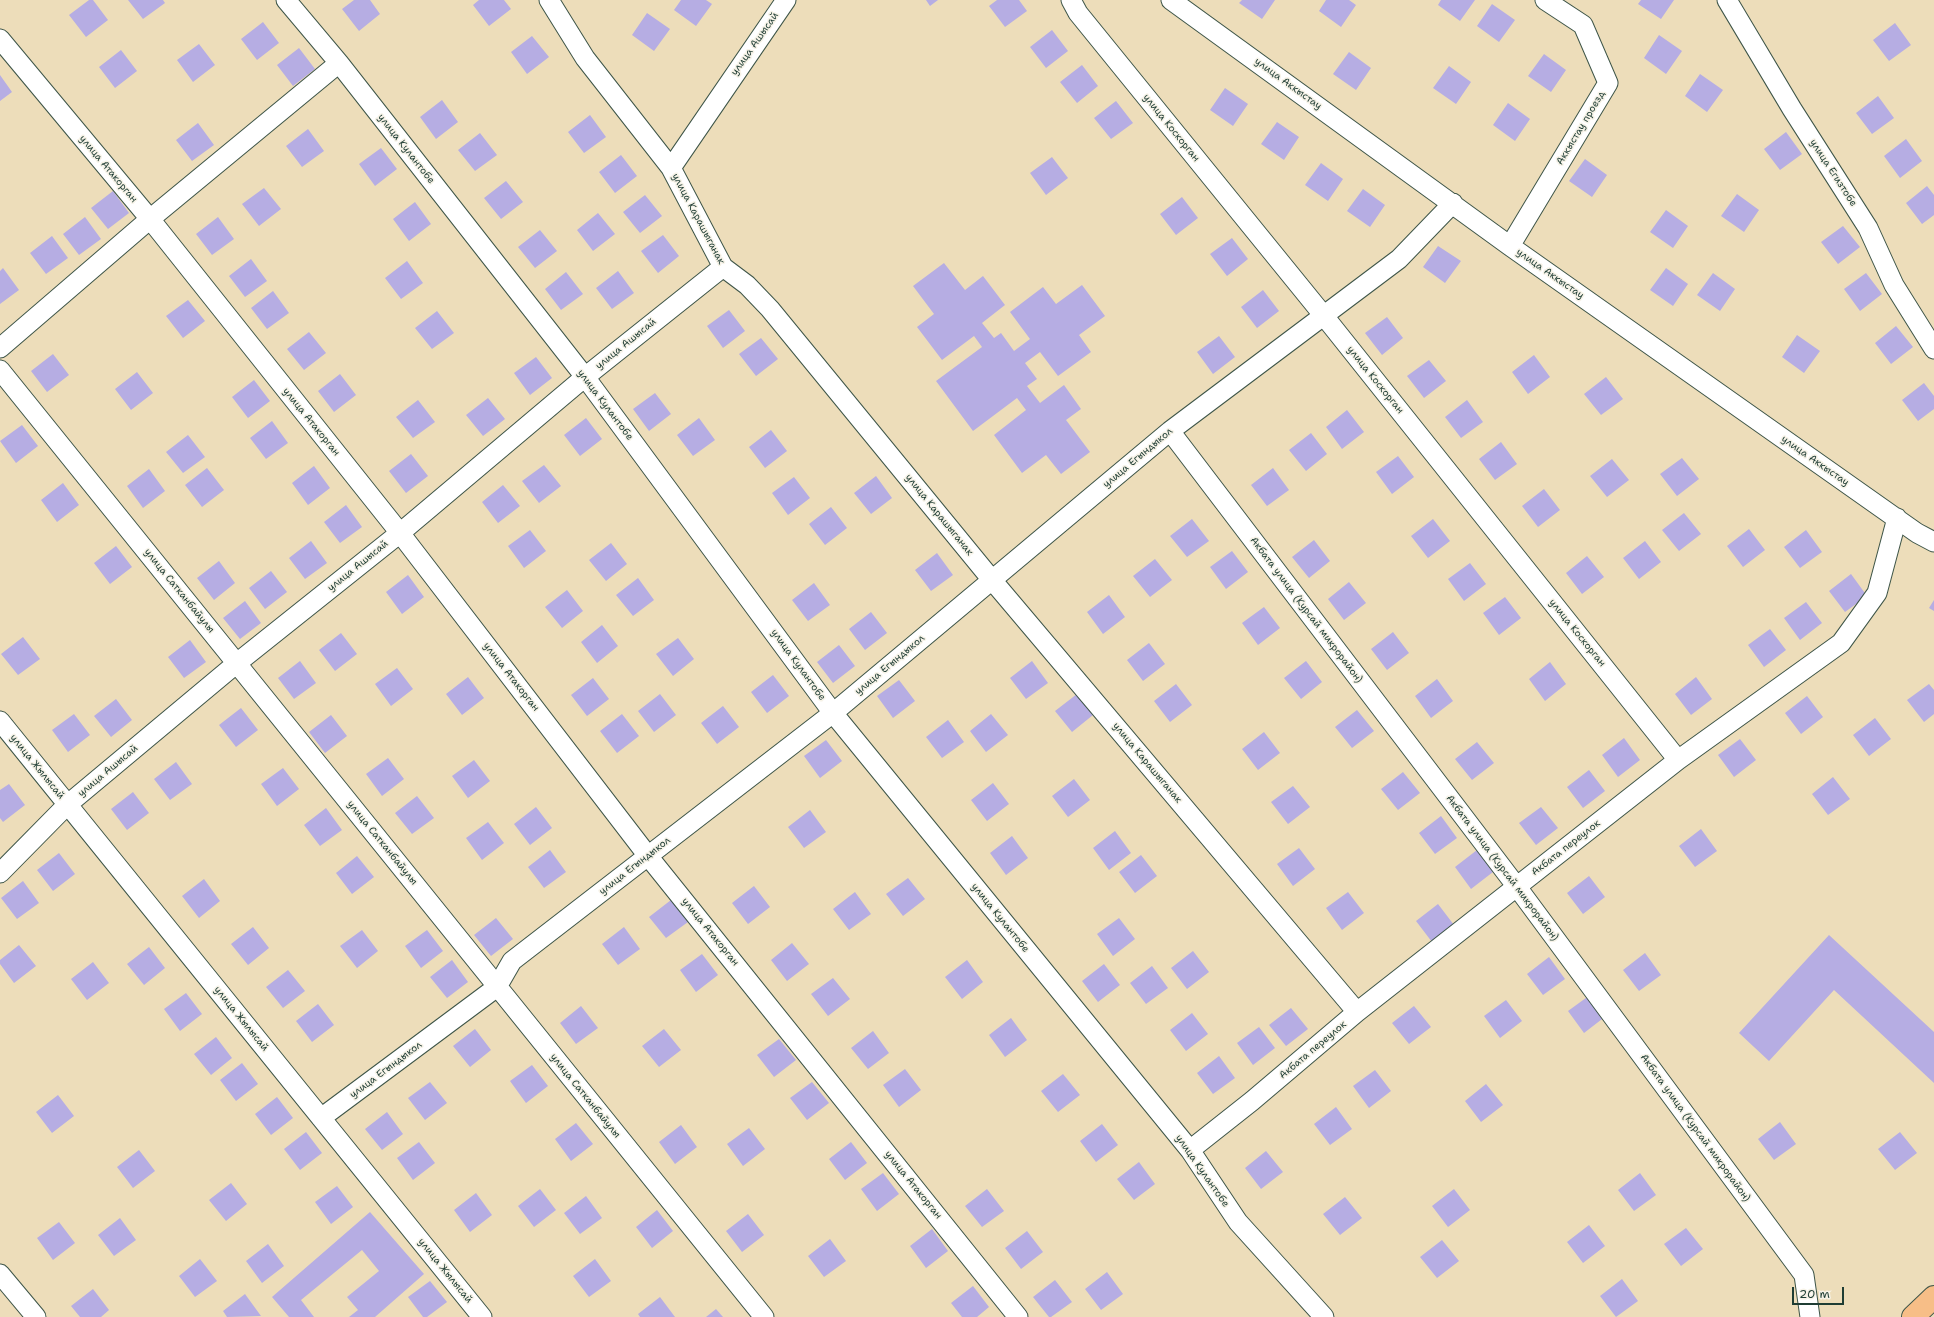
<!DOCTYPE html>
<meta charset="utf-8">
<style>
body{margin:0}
#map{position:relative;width:1934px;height:1317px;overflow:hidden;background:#edddba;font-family:"Shantell Sans",sans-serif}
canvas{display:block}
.scale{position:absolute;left:1792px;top:1287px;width:52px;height:18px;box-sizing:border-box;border:2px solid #1f3d34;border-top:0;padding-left:5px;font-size:12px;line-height:14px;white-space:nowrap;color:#1f3d34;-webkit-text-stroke:3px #f7f3e8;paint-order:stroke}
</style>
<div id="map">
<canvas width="1934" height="1317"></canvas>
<div class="scale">20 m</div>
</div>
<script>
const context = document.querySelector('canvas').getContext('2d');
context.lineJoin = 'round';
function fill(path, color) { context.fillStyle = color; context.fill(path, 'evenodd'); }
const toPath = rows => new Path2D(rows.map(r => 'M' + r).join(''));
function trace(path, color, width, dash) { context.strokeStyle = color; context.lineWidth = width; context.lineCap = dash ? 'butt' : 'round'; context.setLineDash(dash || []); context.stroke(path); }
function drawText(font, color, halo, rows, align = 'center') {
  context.font = font + ' "Shantell Sans",sans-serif'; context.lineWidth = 3; context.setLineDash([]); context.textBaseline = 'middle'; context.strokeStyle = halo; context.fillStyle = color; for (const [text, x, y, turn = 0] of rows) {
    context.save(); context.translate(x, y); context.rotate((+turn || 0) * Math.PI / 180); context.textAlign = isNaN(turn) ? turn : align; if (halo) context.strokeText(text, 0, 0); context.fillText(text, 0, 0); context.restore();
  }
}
const building = toPath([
 [89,0,93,0,108,20,86,37,69,15],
 [128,0,163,0,165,3,143,19],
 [354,0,370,0,380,14,359,31,342,9],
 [479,0,504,0,511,9,489,26,473,5],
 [681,0,706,0,712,4,696,26,674,10],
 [926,0,938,0,930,6],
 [997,0,1019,0,1027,11,1005,27,989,6],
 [1242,0,1275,0,1262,19,1239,3],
 [1326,0,1349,0,1356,5,1341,27,1319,11],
 [1441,0,1475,0,1460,21,1438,5],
 [1641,0,1674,0,1661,19,1638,4],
 [1492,4,1515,20,1499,42,1477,26],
 [647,13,670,29,654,51,632,35],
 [263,22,279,43,257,60,241,39],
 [1895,23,1911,45,1889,61,1873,40],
 [1052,30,1068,51,1046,68,1030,47],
 [1659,35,1682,51,1666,74,1644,58],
 [532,36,549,57,527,74,511,52],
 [199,44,215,65,193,82,177,60],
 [299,48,315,69,293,86,277,65],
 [121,50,137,71,115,88,99,67],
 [1349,52,1371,68,1356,90,1333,74],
 [1544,54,1566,70,1551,92,1528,76],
 [1082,65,1098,86,1077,103,1060,82],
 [1449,66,1471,82,1456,104,1433,88],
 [1700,74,1723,90,1707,112,1685,96],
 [0,75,12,92,0,101],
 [1225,88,1248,104,1233,126,1210,110],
 [1878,96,1894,118,1872,134,1856,113],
 [442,100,458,122,436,139,420,117],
 [1116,101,1133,123,1111,139,1094,118],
 [1508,103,1530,119,1515,141,1493,125],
 [590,115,606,137,584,153,568,132],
 [1277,122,1299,137,1284,160,1261,144],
 [198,123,214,145,192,161,176,140],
 [308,129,324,151,302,167,286,146],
 [1786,132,1802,154,1780,170,1764,149],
 [480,133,497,155,475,171,458,150],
 [1906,139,1922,161,1900,178,1884,156],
 [381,148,397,169,375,186,359,164],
 [621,155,637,176,615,193,599,172],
 [1052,157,1068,178,1046,195,1030,173],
 [1585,159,1607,175,1592,197,1569,181],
 [1321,163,1343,179,1328,201,1305,185],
 [506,181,523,202,501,219,484,198],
 [1927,186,1934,195,1934,215,1922,224,1906,203],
 [264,188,281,209,259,226,242,204],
 [1363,189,1385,205,1370,227,1347,211],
 [113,191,129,213,108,229,91,208],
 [1737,194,1759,210,1744,232,1721,216],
 [645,195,662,216,640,233,623,212],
 [1182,197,1198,218,1176,235,1160,214],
 [415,202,431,224,409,241,393,219],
 [1666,210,1688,226,1673,248,1650,232],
 [598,213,615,234,593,251,577,230],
 [85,217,101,239,79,255,63,234],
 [218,217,234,239,212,255,196,234],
 [1843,226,1860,247,1838,264,1821,242],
 [540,230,557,251,535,268,518,247],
 [663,235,679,256,658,273,641,251],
 [52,236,68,258,46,274,30,253],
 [1232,238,1248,259,1227,276,1210,254],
 [1438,246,1461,261,1445,283,1423,267],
 [251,259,267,281,245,297,229,276],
 [407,261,423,283,401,299,385,278],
 [944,263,965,290,983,276,1005,305,982,323,994,338,1001,333,1014,351,1030,339,1010,312,1043,287,1056,304,1082,285,1105,316,1079,335,1091,352,1058,376,1040,352,1025,363,1037,379,1027,386,1040,403,1064,385,1081,409,1066,420,1090,452,1061,474,1046,455,1022,473,994,435,1026,410,1017,398,973,431,936,381,982,347,974,336,942,360,917,327,934,314,913,286],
 [3,268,19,290,0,304,0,271],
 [1666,268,1688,284,1673,306,1650,290],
 [618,271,634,293,612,309,596,288],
 [566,272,583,294,561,310,545,289],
 [1713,273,1735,289,1720,311,1697,295],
 [1866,273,1882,294,1860,311,1844,289],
 [1263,290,1279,311,1257,328,1241,307],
 [273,291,289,313,267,329,251,308],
 [188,300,205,321,183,338,166,316],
 [729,310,745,331,723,348,707,326],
 [437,311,454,333,432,349,415,328],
 [1387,317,1403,338,1382,355,1365,333],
 [1896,326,1913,347,1891,364,1875,343],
 [309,332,326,353,304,370,287,349],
 [1797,335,1820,351,1804,373,1782,357],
 [1219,336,1235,357,1213,374,1197,352],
 [761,338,778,359,756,376,739,354],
 [53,354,69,375,47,392,31,371],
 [1534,355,1550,377,1528,394,1512,372],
 [536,357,552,378,530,395,514,373],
 [1429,360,1446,381,1424,398,1407,376],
 [137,372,153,393,131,410,115,389],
 [340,374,356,395,334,412,318,391],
 [1606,377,1623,399,1601,415,1584,394],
 [254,380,270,401,248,418,232,397],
 [1924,383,1934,396,1934,409,1918,421,1902,400],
 [655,393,671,414,649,431,633,409],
 [488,398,505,419,483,436,466,415],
 [418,400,435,422,413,438,396,417],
 [1467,400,1483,422,1461,438,1445,417],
 [1347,410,1364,432,1342,449,1326,427],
 [586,418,602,439,580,456,564,435],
 [699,418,715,440,693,456,677,435],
 [272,421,288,443,266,459,250,438],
 [22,425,38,446,16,463,0,441],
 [771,430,787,451,765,468,749,447],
 [1311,433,1327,454,1306,471,1289,450],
 [188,435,205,457,183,473,166,452],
 [1501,442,1517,464,1495,480,1479,459],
 [411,454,428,476,406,493,389,471],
 [1398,456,1414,477,1392,494,1376,472],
 [1682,458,1699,479,1677,496,1660,474],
 [1612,459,1629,480,1607,497,1590,476],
 [544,465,561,486,539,503,522,481],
 [314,466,330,488,308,505,292,483],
 [207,468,224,490,202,507,185,485],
 [1273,468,1289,490,1267,506,1251,485],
 [149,469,165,491,143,508,127,486],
 [876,476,892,498,871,514,854,493],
 [794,477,810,498,788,515,772,493],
 [63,483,79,505,57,522,41,500],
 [503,485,520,506,498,523,482,502],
 [1544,489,1560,510,1538,527,1522,506],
 [346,505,362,527,340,543,324,522],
 [831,507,847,528,825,545,809,524],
 [1684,513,1701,534,1679,551,1662,530],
 [1192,519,1209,541,1187,557,1170,536],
 [1433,519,1450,541,1428,558,1411,536],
 [1749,529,1765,550,1743,567,1727,546],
 [530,530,546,551,524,568,508,546],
 [1806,530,1822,552,1800,568,1784,547],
 [1314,540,1330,561,1309,578,1292,557],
 [311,541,327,563,305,579,289,558],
 [1645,541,1661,562,1639,579,1623,558],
 [611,543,627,564,606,581,589,560],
 [116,546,132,567,110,584,94,563],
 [1232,551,1248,572,1226,589,1210,567],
 [937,553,953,575,931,591,915,570],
 [1587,556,1604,577,1582,594,1566,573],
 [1155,559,1172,580,1150,597,1133,576],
 [219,561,235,583,214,600,197,578],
 [1470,563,1486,584,1464,601,1448,579],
 [271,571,287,592,265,609,249,588],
 [1851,574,1867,596,1845,612,1829,591],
 [408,575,424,597,402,614,386,592],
 [638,578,654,600,633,616,616,595],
 [1349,582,1366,603,1344,620,1328,599],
 [814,583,830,605,808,621,792,600],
 [567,590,583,611,562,628,545,607],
 [1109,595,1125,617,1103,634,1087,612],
 [1505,597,1521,618,1499,635,1483,613],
 [1934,600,1934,611,1929,608],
 [245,601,261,623,240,639,223,618],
 [1806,602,1822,623,1800,640,1784,618],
 [1264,607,1280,628,1258,645,1242,623],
 [871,612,887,633,865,650,849,629],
 [602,625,618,646,597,663,581,642],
 [1770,629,1786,650,1764,667,1748,645],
 [1393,632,1409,653,1387,670,1371,649],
 [341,633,357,654,335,671,319,650],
 [23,637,40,659,18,675,1,654],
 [678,638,694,659,673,676,656,654],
 [190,640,206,662,184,678,168,657],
 [1149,643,1165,664,1143,681,1127,660],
 [839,645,855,666,833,683,817,662],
 [300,661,316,683,294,699,278,678],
 [1032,661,1048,683,1026,699,1010,678],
 [1306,661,1322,682,1301,699,1284,678],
 [1550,662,1566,684,1545,701,1529,679],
 [397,668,413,689,391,706,375,684],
 [773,675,789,696,767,713,751,692],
 [468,677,484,698,462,715,446,694],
 [1696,677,1712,699,1691,715,1675,694],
 [593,678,609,699,587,716,571,695],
 [1437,679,1453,701,1431,718,1415,696],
 [899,680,915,701,893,718,877,696],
 [1176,684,1192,705,1170,722,1154,701],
 [1929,684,1934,690,1934,714,1924,722,1907,700],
 [660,694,676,715,654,732,638,711],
 [1077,694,1093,715,1072,732,1055,711],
 [1807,696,1823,717,1801,734,1785,713],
 [116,699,132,720,111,737,94,716],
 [723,706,739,727,717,744,701,723],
 [241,708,258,730,236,747,219,725],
 [1357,710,1374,731,1352,748,1335,727],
 [74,714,90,735,68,752,52,730],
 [622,714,639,736,617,753,600,731],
 [991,714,1008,735,986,752,970,731],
 [331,715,347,736,325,753,309,732],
 [1875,718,1891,739,1869,756,1853,735],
 [948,720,964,742,942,758,926,737],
 [1264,732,1280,753,1258,770,1242,749],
 [1624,738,1640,760,1618,777,1602,755],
 [1740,739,1756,760,1734,777,1718,755],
 [826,740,842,761,820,778,804,756],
 [1477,742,1494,763,1472,780,1455,759],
 [388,758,404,779,382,796,366,774],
 [474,760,490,781,468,798,452,776],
 [176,762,192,784,170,800,154,779],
 [283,768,299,789,277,806,261,784],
 [1589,770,1605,791,1583,808,1567,787],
 [1403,772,1420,793,1398,810,1381,789],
 [1833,777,1850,799,1828,815,1812,794],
 [1074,779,1090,800,1068,817,1052,796],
 [993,783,1009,804,987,821,971,800],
 [9,784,25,805,3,822,0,818,0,790],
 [1293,786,1310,807,1288,824,1271,802],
 [133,792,149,813,127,830,111,809],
 [417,796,434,818,412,834,395,813],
 [536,807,552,828,530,845,514,824],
 [1541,807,1558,828,1536,845,1519,823],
 [326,808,342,830,320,846,304,825],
 [810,810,826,832,804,848,788,827],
 [1441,816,1457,838,1435,854,1419,833],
 [488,822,504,843,482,860,466,838],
 [1701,829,1717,851,1695,867,1679,846],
 [1115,831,1131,853,1109,870,1093,848],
 [1012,836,1028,858,1006,875,990,853],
 [1299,848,1315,869,1293,886,1277,864],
 [550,850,566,872,544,888,528,867],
 [1477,850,1493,872,1471,889,1455,867],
 [59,853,75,874,53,891,37,870],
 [1141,855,1157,876,1135,893,1119,872],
 [357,856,374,877,352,894,336,873],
 [1589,876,1605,897,1583,914,1567,893],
 [908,878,925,899,903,916,886,894],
 [204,879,220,901,199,918,182,896],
 [23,881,39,903,17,919,1,898],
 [754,886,770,907,748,924,732,903],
 [855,892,871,914,849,930,833,909],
 [1348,892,1364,913,1342,930,1326,908],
 [671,900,688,922,666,938,649,917],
 [1438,904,1454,925,1432,942,1416,921],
 [496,918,513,939,491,956,474,935],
 [1119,918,1135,939,1113,956,1097,934],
 [253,927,269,948,248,965,231,944],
 [624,927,640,949,618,965,602,944],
 [362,930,378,951,357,968,340,946],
 [427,930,443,951,421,968,405,946],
 [1829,935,1934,1032,1934,1083,1834,990,1769,1061,1739,1033],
 [792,943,809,964,787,981,771,960],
 [19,945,36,966,14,983,0,964,0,960],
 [149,947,165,968,144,985,127,964],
 [1193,951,1209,972,1187,989,1171,968],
 [1645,953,1661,975,1639,991,1623,970],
 [702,954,718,975,696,992,680,970],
 [1549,957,1565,979,1543,995,1527,974],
 [452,960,468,982,447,998,430,977],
 [967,960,983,982,962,999,945,977],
 [93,962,109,983,87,1000,71,979],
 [1104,964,1120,985,1098,1002,1082,981],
 [1152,966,1168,988,1146,1004,1130,983],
 [288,970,305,991,283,1008,266,987],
 [833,978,850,999,828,1016,811,994],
 [186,993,202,1014,180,1031,164,1009],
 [1590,995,1606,1016,1584,1033,1568,1011],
 [1506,1000,1522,1021,1500,1038,1484,1016],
 [318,1004,334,1025,312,1042,296,1021],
 [581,1006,598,1028,576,1044,560,1023],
 [1414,1006,1431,1027,1409,1044,1392,1023],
 [1291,1008,1308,1029,1286,1046,1269,1025],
 [1192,1013,1208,1034,1186,1051,1170,1030],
 [1011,1018,1027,1040,1005,1057,989,1035],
 [1259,1027,1275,1048,1253,1065,1237,1043],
 [475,1029,491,1050,470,1067,453,1046],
 [664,1029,681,1050,659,1067,642,1046],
 [873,1031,889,1053,868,1069,851,1048],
 [216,1037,232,1058,211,1075,194,1054],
 [779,1039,796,1060,774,1077,757,1055],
 [1219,1056,1235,1078,1213,1094,1197,1073],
 [242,1063,258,1084,236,1101,220,1080],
 [532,1065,548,1086,526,1103,510,1081],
 [905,1069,921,1090,899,1107,883,1085],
 [1375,1070,1391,1091,1369,1108,1353,1086],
 [1063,1074,1080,1095,1058,1112,1041,1091],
 [430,1082,447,1103,425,1120,408,1098],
 [812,1082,829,1103,807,1120,790,1098],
 [1486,1084,1503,1105,1481,1122,1465,1101],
 [58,1095,74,1116,52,1133,36,1112],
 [277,1097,293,1118,271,1135,255,1114],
 [1336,1107,1352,1129,1330,1145,1314,1124],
 [387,1112,403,1134,382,1150,365,1129],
 [1780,1122,1796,1144,1774,1160,1758,1139],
 [576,1123,593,1144,571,1161,555,1139],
 [1102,1124,1118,1145,1096,1162,1080,1141],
 [681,1125,697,1147,675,1164,659,1142],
 [749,1128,765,1149,743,1166,727,1144],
 [306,1132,322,1153,300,1170,284,1149],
 [1900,1132,1917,1153,1895,1170,1878,1149],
 [419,1142,435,1163,413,1180,397,1158],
 [851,1142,867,1163,845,1180,829,1159],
 [139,1150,155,1171,133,1188,117,1167],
 [1266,1151,1283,1172,1261,1189,1245,1168],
 [1139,1162,1155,1184,1134,1200,1117,1179],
 [883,1173,899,1194,877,1211,861,1189],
 [1640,1173,1656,1195,1634,1211,1618,1190],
 [231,1183,247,1204,226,1221,209,1200],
 [337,1186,353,1207,331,1224,315,1202],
 [540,1189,556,1210,534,1227,518,1206],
 [987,1189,1004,1211,982,1227,965,1206],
 [1454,1189,1470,1210,1448,1227,1432,1206],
 [476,1193,492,1215,470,1232,454,1210],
 [586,1196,602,1218,580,1234,564,1213],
 [1345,1197,1362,1218,1340,1235,1323,1214],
 [657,1210,673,1231,652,1248,636,1227],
 [370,1212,424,1274,375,1317,349,1317,358,1310,347,1297,379,1271,362,1250,301,1300,314,1317,289,1317,272,1297],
 [748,1214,764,1235,742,1252,726,1231],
 [120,1218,136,1240,114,1256,98,1235],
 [59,1222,75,1243,53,1260,37,1238],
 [1589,1225,1605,1246,1583,1263,1567,1242],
 [1686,1228,1703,1249,1681,1266,1664,1244],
 [932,1229,948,1251,926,1268,910,1246],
 [1027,1231,1043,1252,1021,1269,1005,1248],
 [830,1239,846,1261,824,1277,808,1256],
 [1442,1240,1459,1261,1437,1278,1420,1257],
 [268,1244,284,1266,262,1283,246,1261],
 [200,1259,217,1281,195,1297,179,1276],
 [595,1259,611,1281,589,1297,573,1276],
 [1107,1272,1123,1294,1101,1310,1085,1289],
 [1622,1279,1638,1301,1616,1317,1600,1296],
 [1055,1280,1072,1302,1051,1317,1049,1317,1033,1297],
 [430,1281,447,1302,427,1317,423,1317,408,1297],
 [973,1286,989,1307,977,1317,962,1317,951,1303],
 [93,1289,109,1310,101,1317,80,1317,71,1306],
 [245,1294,261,1316,227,1317,223,1311],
 [660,1297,675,1317,640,1317,638,1314],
 [716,1309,723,1317,706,1317]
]);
const minor = toPath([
 [286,0,339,63,585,377,833,713,1190,1150,1238,1222,1324,1317],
 [549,0,585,58,671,168,723,267,747,285,770,309,992,580,1357,1012],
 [1071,0,1078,13,1324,316,1678,760],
 [1171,0,1510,246,1917,533,1934,542],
 [1727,0,1792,109,1868,228,1894,285,1934,349],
 [0,39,150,219,400,533,648,856,1018,1317],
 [671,168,786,0],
 [1510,246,1608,83,1583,25,1545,0],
 [0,348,150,219,339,63],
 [0,370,764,1317],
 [1170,431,1517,887,1804,1275,1810,1317],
 [0,721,482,1317],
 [0,873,67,805,237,663,400,533,585,377,723,267],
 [321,1118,497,987,512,961,833,713,1170,431,1399,259,1453,203],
 [1190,1150,1252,1101,1357,1012,1678,760,1841,643,1877,593,1897,518],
 [0,1274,36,1317]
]);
const trunk = toPath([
 [1913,1317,1934,1297]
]);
const streetNames = [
 ["улица Ашысай",755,44,-55],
 ["улица Аккыстау",1288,84,36],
 ["улица Коскорган",1171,128,51],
 ["Аккыстау проезд",1581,128,-59],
 ["улица Кулантобе",406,149,52],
 ["улица Атакорган",108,169,50],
 ["улица Егизтобе",1833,173,57],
 ["улица Карашыганак",698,219,62],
 ["улица Аккыстау",1550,274,35],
 ["улица Ашысай",626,344,-39],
 ["улица Коскорган",1375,380,51],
 ["улица Кулантобе",605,405,53],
 ["улица Атакорган",311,422,51],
 ["улица Егындыкол",1138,458,-40],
 ["улица Аккыстау",1815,461,35],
 ["улица Карашыганак",939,515,51],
 ["улица Ашысай",358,566,-39],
 ["улица Сатканбайулы",179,591,51],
 ["Акбата улица (Курсай микрорайон)",1306,610,53],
 ["улица Коскорган",1577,633,51],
 ["улица Кулантобе",798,665,54],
 ["улица Егындыкол",890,665,-40],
 ["улица Атакорган",511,677,52],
 ["улица Карашыганак",1147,763,50],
 ["улица Жылысай",37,767,51],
 ["улица Ашысай",108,771,-40],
 ["улица Сатканбайулы",382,843,51],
 ["Акбата переулок",1566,848,-38],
 ["улица Егындыкол",635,866,-38],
 ["Акбата улица (Курсай микрорайон)",1502,868,53],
 ["улица Кулантобе",1000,918,51],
 ["улица Атакорган",710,932,51],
 ["улица Жылысай",241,1019,51],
 ["Акбата переулок",1313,1050,-40],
 ["улица Егындыкол",386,1070,-37],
 ["улица Сатканбайулы",585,1096,51],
 ["Акбата улица (Курсай микрорайон)",1695,1128,54],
 ["улица Кулантобе",1202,1171,55],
 ["улица Атакорган",913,1185,51],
 ["улица Жылысай",445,1271,51]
];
fill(building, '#b6ade3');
trace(minor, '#3e5548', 21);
trace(trunk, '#3e5548', 24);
trace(minor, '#fff', 19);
trace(trunk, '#f7be87', 22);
drawText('10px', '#1f3d34', '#f7f3e8', streetNames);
</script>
